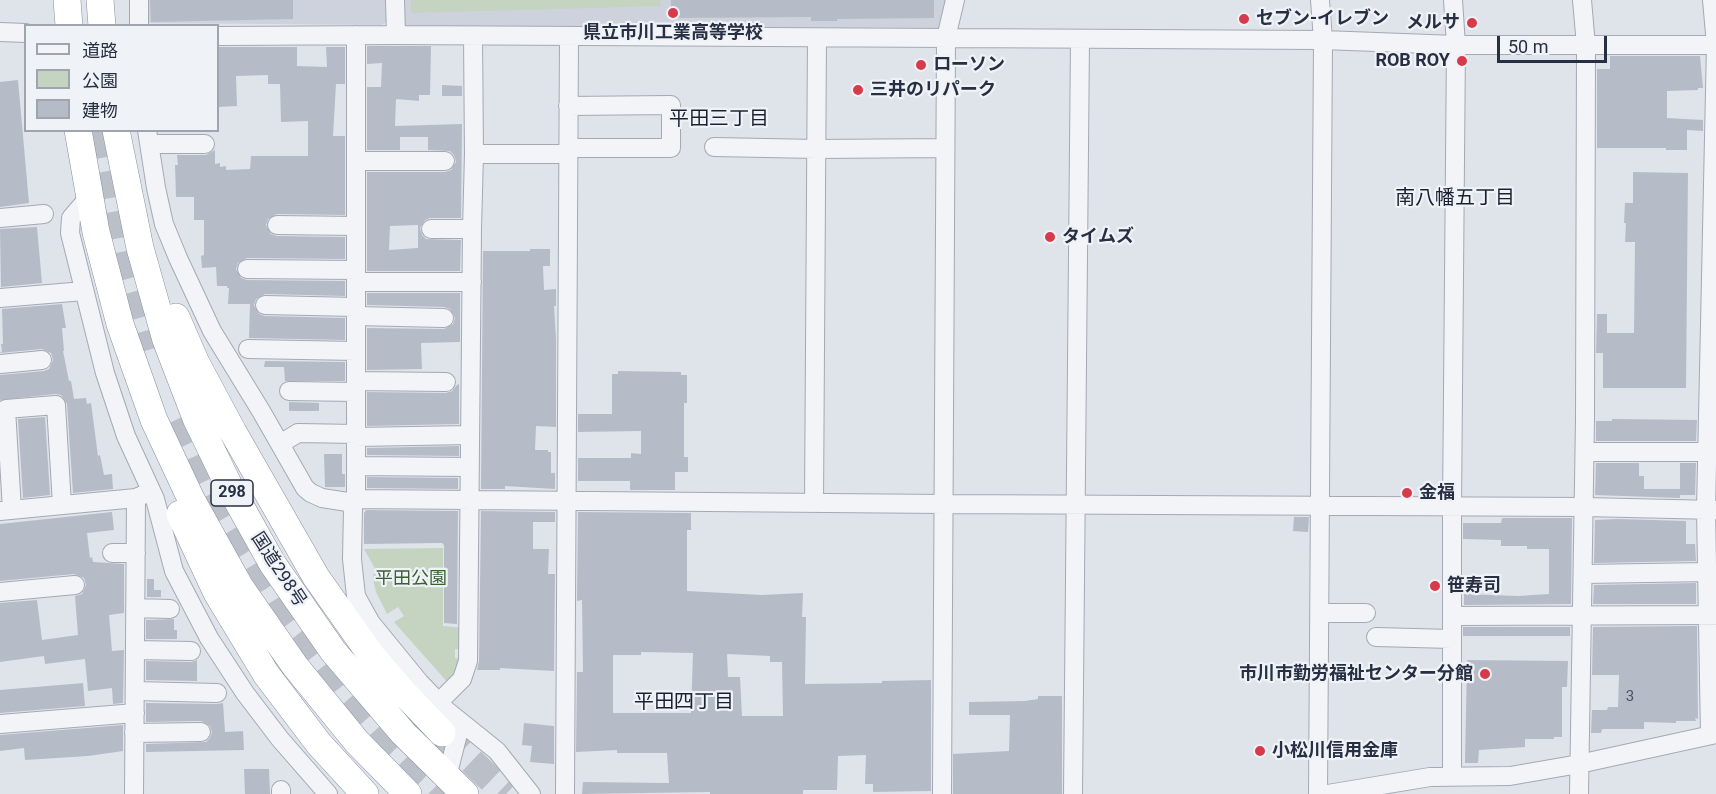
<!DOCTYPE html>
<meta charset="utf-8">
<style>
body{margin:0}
#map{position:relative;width:1716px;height:794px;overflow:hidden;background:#dfe3ea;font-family:Roboto,"Noto Sans JP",sans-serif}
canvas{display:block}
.legend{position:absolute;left:24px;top:24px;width:195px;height:108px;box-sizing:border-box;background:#eff2f7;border:2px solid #9fa4af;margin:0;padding:8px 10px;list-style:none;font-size:18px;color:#272f42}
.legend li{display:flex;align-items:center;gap:12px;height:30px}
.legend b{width:30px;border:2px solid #9fa4af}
.scale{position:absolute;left:1497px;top:36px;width:110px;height:27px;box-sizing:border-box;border:3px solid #272f42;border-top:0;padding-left:8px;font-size:18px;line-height:21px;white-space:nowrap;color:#272f42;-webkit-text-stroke:4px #eff2f7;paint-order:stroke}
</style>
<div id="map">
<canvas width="1716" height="794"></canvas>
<ul class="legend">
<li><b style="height:8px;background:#f2f4f8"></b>道路</li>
<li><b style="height:16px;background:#c4d4c0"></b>公園</li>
<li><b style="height:16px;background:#b6bcc7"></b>建物</li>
</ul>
<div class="scale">50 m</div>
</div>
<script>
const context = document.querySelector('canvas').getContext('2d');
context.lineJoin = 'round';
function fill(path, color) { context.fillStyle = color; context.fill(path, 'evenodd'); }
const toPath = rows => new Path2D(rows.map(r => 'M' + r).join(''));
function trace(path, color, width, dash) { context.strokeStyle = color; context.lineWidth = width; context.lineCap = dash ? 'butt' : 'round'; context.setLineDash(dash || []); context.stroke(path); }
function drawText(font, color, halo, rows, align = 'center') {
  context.font = font + ' Roboto,"Noto Sans JP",sans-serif'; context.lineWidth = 4.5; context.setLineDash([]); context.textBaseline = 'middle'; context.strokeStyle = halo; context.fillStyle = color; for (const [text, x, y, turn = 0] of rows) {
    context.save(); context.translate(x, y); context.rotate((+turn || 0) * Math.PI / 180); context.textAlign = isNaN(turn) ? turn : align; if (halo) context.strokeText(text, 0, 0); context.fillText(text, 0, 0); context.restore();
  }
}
const built = toPath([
 [146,0,387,0,388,22,381,25,150,23,146,19],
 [401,0,946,0,941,28,402,26]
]);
const green = toPath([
 [411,0,660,0,661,6,411,13],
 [443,548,443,626,465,628,463,650,455,649,455,658,464,659,449,684,394,622,404,616,398,607,387,614,376,592,374,583,373,574,378,574,364,549]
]);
const building = toPath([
 [150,0,293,0,293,19,151,22],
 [671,0,934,0,934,18,837,19,837,21,811,21,811,17,671,18],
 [367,46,431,46,430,95,419,95,419,101,396,99,395,126,462,124,461,218,430,218,425,220,420,228,422,235,426,239,461,240,460,271,367,271,367,172,445,172,451,170,456,162,454,155,450,151,428,150,428,137,400,137,400,150,367,150,367,87,381,87,382,63,367,64],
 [418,225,418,248,389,250,390,226],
 [218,47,297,47,297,66,327,67,326,47,345,47,345,84,336,84,333,136,345,136,345,215,277,214,268,219,266,225,271,234,277,236,345,237,345,259,247,258,238,263,236,269,241,278,247,280,345,281,345,296,265,294,256,299,254,305,259,314,265,316,345,318,345,340,249,338,250,304,228,304,229,288,227,288,227,286,217,286,216,267,202,268,201,256,204,255,204,220,194,220,194,197,176,197,175,165,178,165,177,155,206,155,215,150,215,164,220,163,220,167,226,166,226,170,250,169,251,156,308,156,308,121,281,122,280,84,268,84,268,75,236,76,237,106,218,107],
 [1610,56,1700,56,1703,88,1698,88,1698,90,1667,91,1667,118,1703,120,1703,131,1687,130,1687,150,1666,150,1666,148,1597,148,1597,69,1610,69],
 [18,80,29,203,0,207,0,82],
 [442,85,462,86,462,96,442,96],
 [1633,172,1688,173,1686,388,1603,388,1603,353,1596,353,1597,314,1607,314,1607,333,1634,333,1635,242,1625,242,1626,223,1624,223,1625,203,1633,203],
 [37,227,42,283,1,287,0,229],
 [530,249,550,249,550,266,543,266,544,290,556,289,556,306,554,306,556,339,556,427,536,426,535,450,548,450,548,452,551,452,551,473,555,473,555,489,505,486,505,489,481,489,483,251,530,251],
 [367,293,460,293,460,342,421,343,422,369,367,370,367,328,444,329,453,324,455,318,450,309,444,307,367,305],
 [62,304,66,328,62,328,64,351,63,351,69,381,71,381,74,399,86,398,87,404,91,403,98,456,100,455,104,475,112,474,113,489,73,493,67,404,61,395,55,394,0,400,0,375,44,371,49,369,53,360,51,353,42,349,0,353,2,351,1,344,3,344,2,309],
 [265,361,345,362,345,381,285,381,284,367,264,367],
 [618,371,681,372,681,375,687,375,687,403,684,403,684,457,688,457,688,472,675,472,675,490,630,490,630,481,578,481,578,458,631,458,631,453,641,454,641,431,578,432,578,414,612,414,612,374,618,374],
 [459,384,459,424,367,426,367,392,446,393,452,391,457,385],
 [289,402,319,403,319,411,289,411],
 [45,417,50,495,23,498,18,419],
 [1612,419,1697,420,1696,441,1596,441,1596,421,1612,421],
 [459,446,459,456,367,455,367,448],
 [324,454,342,454,342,474,345,474,345,487,325,487],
 [1596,463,1639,463,1639,476,1644,476,1644,489,1680,489,1680,463,1696,463,1695,495,1680,495,1680,498,1595,495],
 [367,477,458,478,458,489,367,488],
 [366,510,458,511,457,624,444,623,444,545,442,543,364,544,364,513],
 [481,511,555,512,555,522,533,522,533,549,549,549,548,574,555,574,554,671,500,668,500,670,477,670,479,661],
 [112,512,114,530,87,533,90,558,92,557,93,562,124,564,124,613,109,615,112,651,124,650,123,703,113,704,112,688,88,691,85,659,45,664,44,656,0,662,0,603,37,600,42,640,78,635,75,596,82,594,86,585,84,578,74,574,0,581,0,524],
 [578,512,691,513,691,530,687,530,687,591,762,595,803,593,802,617,806,617,805,684,882,683,882,681,931,680,931,791,873,792,873,784,865,784,866,755,838,756,837,790,803,790,803,794,710,794,710,792,582,794,583,782,669,783,667,753,617,753,617,750,576,752,577,672,583,672,582,600,577,601],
 [641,652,693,653,691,713,613,713,613,655,641,655],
 [727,654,770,656,770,662,782,662,783,716,742,716,740,677,728,677],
 [1294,517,1309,517,1308,532,1293,531],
 [1502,518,1572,518,1571,604,1464,605,1464,594,1518,596,1549,594,1549,549,1527,549,1527,546,1501,546,1501,540,1463,539,1463,523,1501,523],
 [1618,519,1686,521,1686,544,1695,544,1696,561,1594,563,1595,520],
 [147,579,154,579,154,590,161,590,161,597,147,597],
 [1696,583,1696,604,1593,604,1594,585],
 [174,619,174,630,177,630,177,639,146,639,146,620],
 [1697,626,1698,719,1695,718,1696,721,1676,721,1676,723,1644,722,1644,729,1602,729,1601,733,1591,733,1592,710,1607,710,1608,707,1618,707,1619,675,1592,675,1593,627],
 [1463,627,1570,627,1570,636,1463,636],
 [197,660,197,681,146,680,146,661,191,662],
 [1467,660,1568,661,1567,687,1562,687,1562,737,1554,737,1554,739,1525,739,1525,747,1479,750,1478,763,1465,763],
 [83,683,85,706,0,713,0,690],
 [1038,696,1062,696,1062,794,953,794,953,754,1009,751,1010,715,969,715,969,702,1025,701,1038,699],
 [146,703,217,704,223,703,225,732,243,731,244,750,146,752,146,744,206,742,210,738,212,732,210,726,201,721,146,722],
 [524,723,554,726,554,764,530,762,532,746,522,745],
 [123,725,123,751,88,756,25,760,24,748,0,751,0,735],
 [244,769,269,769,270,794,245,794]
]);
const highwayTunnel = toPath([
 [104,130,128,253,155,348],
 [182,417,228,515,286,609,345,687,393,742,446,794],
 [442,733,506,794]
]);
const minor = toPath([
 [395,0,396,35],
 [139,26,139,0],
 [0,32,26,33],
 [356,35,356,492,353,508,352,559,356,596,371,623,420,683,446,710,497,751,531,794],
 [218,36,396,35,1323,40,1456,45,1716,45],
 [147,130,156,188,164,224,178,258,212,331,261,411,305,488,311,493,322,498,354,503],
 [158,144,205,144],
 [714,147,817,149,945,148],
 [568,148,671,148,671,105,568,106],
 [474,154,566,154],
 [356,161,445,161],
 [89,197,71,218,70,233,105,373,126,436,155,499,174,571,209,638,245,693,280,739,328,794],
 [0,218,44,214],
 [277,225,356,226],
 [431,229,472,229],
 [247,269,356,270],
 [356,282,472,282],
 [0,298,84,291],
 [265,305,356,307],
 [356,316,444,318],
 [248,349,356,351],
 [0,364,42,360],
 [356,381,446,382],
 [289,391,356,392],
 [356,437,470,435],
 [280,444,298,433,356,434],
 [1585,452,1707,452],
 [356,466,470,467],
 [355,499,944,504,1585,507,1716,510],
 [814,503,817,38],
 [12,510,6,409,56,405,62,505],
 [0,511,136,498,145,494],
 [112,553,136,553],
 [1584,574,1708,572],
 [0,592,75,585],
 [135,608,170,609],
 [1320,613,1366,613],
 [1452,616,1716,615],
 [1376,637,1452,639],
 [135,650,191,651],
 [135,691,217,693],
 [438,703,462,679,468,661,472,229,474,154,473,36],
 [0,724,135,713],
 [134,733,201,732],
 [1710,735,1706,510,1716,45,1712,0],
 [1452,776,1452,506,1456,45,1453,0],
 [447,777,461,722],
 [134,794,136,498],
 [281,794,281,790],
 [565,794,569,37],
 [942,794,946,38,955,0],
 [1073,794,1080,39],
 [1318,794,1323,40,1320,0],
 [1328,794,1430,777,1510,776,1579,764,1716,734],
 [1579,794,1585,419,1586,46,1582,0]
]);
const highway = toPath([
 [67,0,69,26],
 [100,0,102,26],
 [78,130,96,232,120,324,154,420,191,499,240,587,295,666,357,742,408,794],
 [116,130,140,248,166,340,196,418,228,484,272,563,333,651,403,733,465,794],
 [176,317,196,363,233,432,316,577,371,655,403,692,442,733],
 [180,514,217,593,266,674,319,744,365,794]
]);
const markers = [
 [673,13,6,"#d73b4b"],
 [1244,19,6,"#d73b4b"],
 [1472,23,6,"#d73b4b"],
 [1462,61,6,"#d73b4b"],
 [921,65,6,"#d73b4b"],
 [858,90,6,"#d73b4b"],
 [1050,237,6,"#d73b4b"],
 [1407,493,6,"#d73b4b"],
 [1435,586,6,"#d73b4b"],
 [1485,674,6,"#d73b4b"],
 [1260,751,6,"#d73b4b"]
];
const numberNames = [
 ["3",1630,697]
];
const shields = [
 [232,493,42]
];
const shieldNames = [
 ["298",232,493]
];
const poiNames = [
 ["セブン-イレブン",1256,19],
 ["メルサ",1460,23,"right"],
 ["県立市川工業高等学校",673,33,"center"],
 ["ROB ROY",1450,61,"right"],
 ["ローソン",933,65],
 ["三井のリパーク",870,90],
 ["タイムズ",1062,237],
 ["金福",1419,493],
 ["笹寿司",1447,586],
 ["市川市勤労福祉センター分館",1473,674,"right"],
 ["小松川信用金庫",1272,751]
];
const streetNames = [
 ["国道298号",278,570,57]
];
const parkNames = [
 ["平田公園",411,579]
];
const neighbourhoodNames = [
 ["平田三丁目",719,120],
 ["南八幡五丁目",1455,199],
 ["平田四丁目",684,703]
];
fill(built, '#cdd2dc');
fill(green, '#c4d4c0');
fill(building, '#b6bcc7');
trace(highwayTunnel, '#babfc8', 27, [27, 14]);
trace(minor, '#a4a9b4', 20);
trace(highway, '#868fa1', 28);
trace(minor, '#f2f4f8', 18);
trace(highway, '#fff', 27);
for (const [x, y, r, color] of markers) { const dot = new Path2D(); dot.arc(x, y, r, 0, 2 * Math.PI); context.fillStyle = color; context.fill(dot); trace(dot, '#eff2f7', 2); }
drawText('15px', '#4b5263', null, numberNames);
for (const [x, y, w] of shields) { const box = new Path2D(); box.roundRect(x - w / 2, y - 13, w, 26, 4.5); context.fillStyle = '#eff2f7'; context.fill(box); trace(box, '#272f42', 1.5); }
drawText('bold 16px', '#272f42', null, shieldNames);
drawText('bold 18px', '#272f42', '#eff2f7', poiNames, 'left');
drawText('18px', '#272f42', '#eff2f7', streetNames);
drawText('18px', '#395f33', '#eff2f7', parkNames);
drawText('20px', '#192133', '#eff2f7', neighbourhoodNames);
</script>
